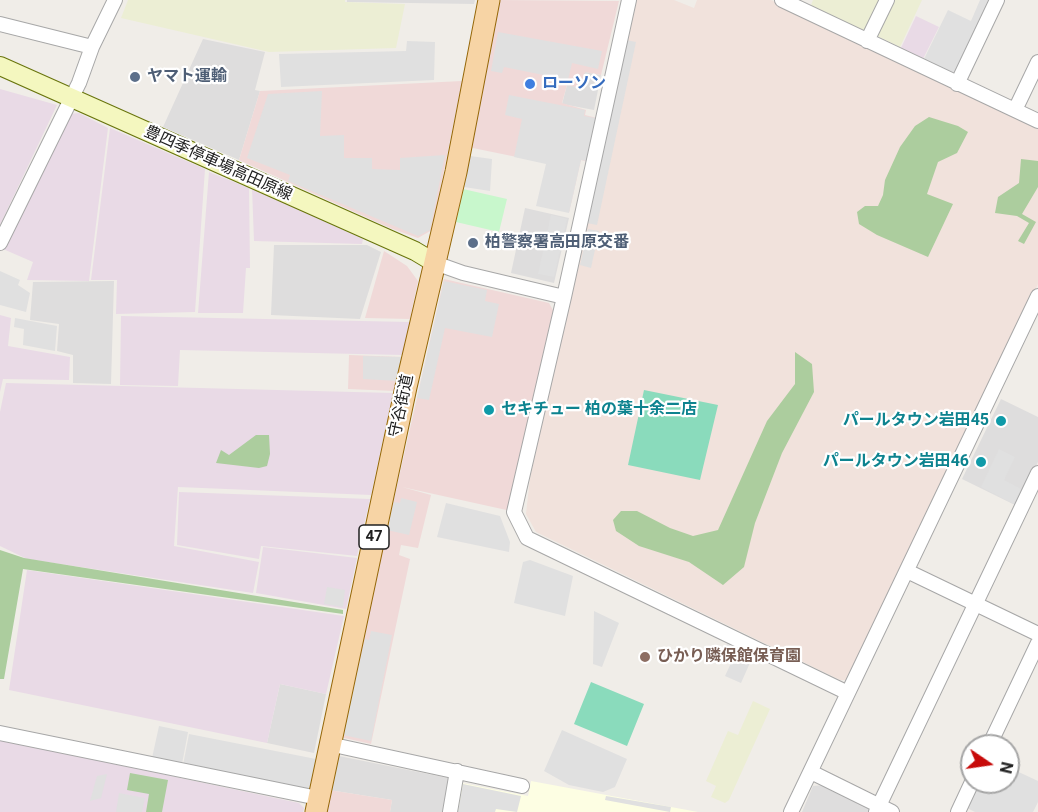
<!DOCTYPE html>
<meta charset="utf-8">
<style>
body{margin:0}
#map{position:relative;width:1038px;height:812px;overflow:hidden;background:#f0ede8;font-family:Roboto,sans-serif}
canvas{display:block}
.north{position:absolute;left:960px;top:734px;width:60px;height:60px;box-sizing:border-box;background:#fff;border:2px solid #a6a6a6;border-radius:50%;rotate:103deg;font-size:16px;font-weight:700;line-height:24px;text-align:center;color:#202020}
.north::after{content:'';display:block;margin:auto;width:21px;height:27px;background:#c70b0a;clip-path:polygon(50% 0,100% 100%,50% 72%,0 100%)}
</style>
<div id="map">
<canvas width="1038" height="812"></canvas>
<div class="north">N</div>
</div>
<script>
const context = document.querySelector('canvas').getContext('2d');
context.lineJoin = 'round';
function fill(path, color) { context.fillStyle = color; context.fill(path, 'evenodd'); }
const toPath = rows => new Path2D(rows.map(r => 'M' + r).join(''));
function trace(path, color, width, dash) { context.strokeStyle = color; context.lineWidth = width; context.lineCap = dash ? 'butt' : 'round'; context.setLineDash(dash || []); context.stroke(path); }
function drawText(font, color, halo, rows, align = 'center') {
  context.font = font + ' Roboto,"Noto Sans JP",sans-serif'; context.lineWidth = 4.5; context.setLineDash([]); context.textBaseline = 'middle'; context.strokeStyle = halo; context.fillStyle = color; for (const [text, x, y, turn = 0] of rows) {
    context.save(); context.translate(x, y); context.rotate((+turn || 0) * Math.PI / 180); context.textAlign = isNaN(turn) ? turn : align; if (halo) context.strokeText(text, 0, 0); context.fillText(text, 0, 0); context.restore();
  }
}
const residential = toPath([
 [347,0,475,0,474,4,347,2],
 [203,39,265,52,255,90,260,91,239,160,163,127],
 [585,72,601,75,594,110,562,104,567,85],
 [525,208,569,218,554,283,511,273],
 [274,245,367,245,381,252,360,319,271,315],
 [114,281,111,384,73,383,73,355,57,351,59,324,30,320,33,282],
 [1001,399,1038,417,1038,462,1017,506,962,479],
 [280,684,326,694,314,753,267,743],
 [339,756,448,778,443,812,390,812,392,800,329,790],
 [824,785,869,808,871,812,802,812,813,786]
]);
const commercial = toPath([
 [496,0,619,1,601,75,585,72,581,88,567,85,562,103,586,110,585,115,597,118,588,162,581,160,569,213,546,163,468,147],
 [462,81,432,230,418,238,390,228,239,160,260,91],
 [384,251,407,266,418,281,410,319,365,318],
 [444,279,549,303,554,312,511,511,402,487,431,495,418,548,401,545,399,555,410,559,371,744,340,737],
 [349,355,402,357,395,391,348,389],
 [329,790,392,800,390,812,326,812]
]);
const industrial = toPath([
 [916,16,939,27,923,59,901,48],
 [0,89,57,105,0,225],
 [79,113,108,128,89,281,27,280,33,262,3,249,68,114],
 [110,128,205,169,195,312,116,314,117,280,91,280],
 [209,172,249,188,250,268,246,268,243,313,198,313],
 [252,188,363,239,362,244,254,241],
 [0,315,11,318,8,346,70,357,69,380,3,379,0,392],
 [121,316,410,322,403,355,180,350,178,386,120,385],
 [6,383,393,393,371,495,178,487,174,546,259,562,253,593,27,559,0,546,0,412],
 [179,492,370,499,357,556,261,546,259,559,177,545],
 [263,547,357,558,346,609,256,593],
 [27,570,344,616,326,694,280,684,267,743,9,690],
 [0,740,299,803,304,808,303,812,0,812]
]);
const education = toPath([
 [531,781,698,812,456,812,462,783,528,796]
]);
const military = toPath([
 [633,0,674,0,694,8,697,0,771,0,1038,126,1038,284,849,680,840,680,536,532,526,514,530,478]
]);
const farmland = toPath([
 [128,0,345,0,345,2,405,4,396,48,269,52,121,18],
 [813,0,881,0,867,28,862,31,811,5],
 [892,0,922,0,900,47,875,35],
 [753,701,770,709,729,800,725,803,711,797,716,786,706,781,728,731,738,735]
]);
const forest = toPath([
 [929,117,958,126,968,132,957,153,938,162,927,194,953,204,928,257,877,235,859,224,857,212,865,206,878,206,883,195,885,180,900,147,915,126],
 [1021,159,1038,161,1038,187,1022,214,1036,222,1024,244,1018,241,1029,223,1017,216,995,213,998,197,1019,183],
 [795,352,812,364,814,392,782,453,755,523,744,567,723,585,689,562,639,546,616,531,613,520,621,511,637,511,670,528,693,536,718,530,767,421,795,384],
 [256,435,269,435,270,454,267,466,259,468,216,463,221,450,229,455],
 [0,550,24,558,343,610,343,614,23,569,4,679,0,679],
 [130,773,168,780,162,812,146,812,149,794,127,790]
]);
const park = toPath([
 [463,189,507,199,499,232,456,222]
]);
const pitch = toPath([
 [644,390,718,405,700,480,628,465],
 [591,682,644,704,627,746,574,724]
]);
const parking = toPath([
 [980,0,992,0,958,69,952,73,924,59,948,10,971,21],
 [498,32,602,51,598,69,572,63,568,80,504,67,502,73,491,71],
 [626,40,636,42,597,225,587,223],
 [407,41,435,42,434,80,281,87,279,54,406,51],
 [322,91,320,136,344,135,344,158,372,158,372,169,400,170,400,158,445,155,430,230,418,236,288,181,290,175,247,158,268,94],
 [509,95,585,110,584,116,596,118,587,161,581,160,569,213,536,206,546,164,514,157,522,119,505,115],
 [470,156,492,159,490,191,464,187],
 [551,215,567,219,554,277,538,274],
 [588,229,599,231,591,268,580,265],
 [0,271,20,280,18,285,30,293,26,312,0,305],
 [444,281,487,290,485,301,499,304,492,337,445,328,429,400,417,398],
 [15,318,57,326,55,351,23,345,24,329,14,327],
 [363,356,402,357,398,381,363,379],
 [999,449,1015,457,1004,480,1021,489,1014,504,981,487],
 [401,498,417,502,409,535,387,530,394,502,400,503],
 [446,503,500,516,510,542,509,552,437,537],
 [530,560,573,576,565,616,514,603,523,562],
 [327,587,345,590,343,607,324,604],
 [594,611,619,623,602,667,593,664],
 [371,631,392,635,371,741,343,735,365,639,369,640],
 [727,644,753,656,741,683,725,676,732,661,722,657],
 [159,726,188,732,182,764,152,758],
 [562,730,627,759,615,787,603,792,569,785,544,771],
 [189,734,316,759,310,789,183,765],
 [1008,767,1038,781,1038,802,1033,812,975,812,965,807,978,782,1008,782],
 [107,774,101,798,90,801,97,776],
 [463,784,521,796,517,812,496,809,495,812,458,812],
 [119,793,145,798,142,812,116,812],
 [606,796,671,807,670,812,605,800]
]);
const street = toPath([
 [629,0,564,297,514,512,527,538,848,693],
 [782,0,1038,121],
 [0,24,92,47],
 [867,41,887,0],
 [957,84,997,0],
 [1015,110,1038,62],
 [0,243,79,83,92,47,115,0],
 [435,263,463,273,564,297],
 [907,571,1038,634],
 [0,733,318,798],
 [329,744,522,786],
 [989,746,1038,643],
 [811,772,892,812],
 [450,812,457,771],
 [791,812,1038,296],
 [876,812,1038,473],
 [958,812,972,782]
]);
const secondary = toPath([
 [0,66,415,251,435,263]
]);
const primary = toPath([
 [316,812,406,387,456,172,489,0]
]);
const markers = [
 [135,77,6,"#5c6f8a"],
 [530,84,6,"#3f7fe0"],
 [473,243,6,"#5c6f8a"],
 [489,410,6,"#0f9aa8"],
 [1001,421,6,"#0f9aa8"],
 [981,462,6,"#0f9aa8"],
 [645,657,6,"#8d6e63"]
];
const shields = [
 [374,537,30]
];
const shieldNames = [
 ["47",374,537]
];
const serviceNames = [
 ["ヤマト運輸",147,77],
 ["柏警察署高田原交番",485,243]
];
const shopNames = [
 ["ローソン",542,84]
];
const streetNames = [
 ["豊四季停車場高田原線",218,164,24],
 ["守谷街道",402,406,-78]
];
const cultureNames = [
 ["セキチュー 柏の葉十余二店",501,410,"left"],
 ["パールタウン岩田45",989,421],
 ["パールタウン岩田46",969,462]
];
const educationNames = [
 ["ひかり隣保館保育園",657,657]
];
fill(residential, '#dedddd');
fill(commercial, '#f0d9d8');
fill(industrial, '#e9dae6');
fill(education, '#fdfee3');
fill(military, '#f1e2dc');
fill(farmland, '#eceed4');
fill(forest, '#accd9e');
fill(park, '#c8f7cc');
fill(pitch, '#8adbbc');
fill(parking, '#e0e0e0');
trace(street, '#a7a7a7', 16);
trace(secondary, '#68740b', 20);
trace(primary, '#956708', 23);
trace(street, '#fff', 14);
trace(secondary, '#f4f7bf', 18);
trace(primary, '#f7d4a5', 21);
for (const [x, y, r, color] of markers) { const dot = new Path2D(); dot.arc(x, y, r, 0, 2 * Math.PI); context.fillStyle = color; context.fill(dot); trace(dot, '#fff', 2); }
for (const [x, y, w] of shields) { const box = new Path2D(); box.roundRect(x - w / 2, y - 12, w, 24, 4.5); context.fillStyle = '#fff'; context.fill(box); trace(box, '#202020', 1.5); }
drawText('bold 15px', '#202020', null, shieldNames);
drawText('bold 16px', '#4e5e75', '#fff', serviceNames, 'left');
drawText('bold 16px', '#366cbe', '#fff', shopNames, 'left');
drawText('16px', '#202020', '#fff', streetNames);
drawText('bold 16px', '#0d838f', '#fff', cultureNames, 'right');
drawText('bold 16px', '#785e54', '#fff', educationNames, 'left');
</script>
